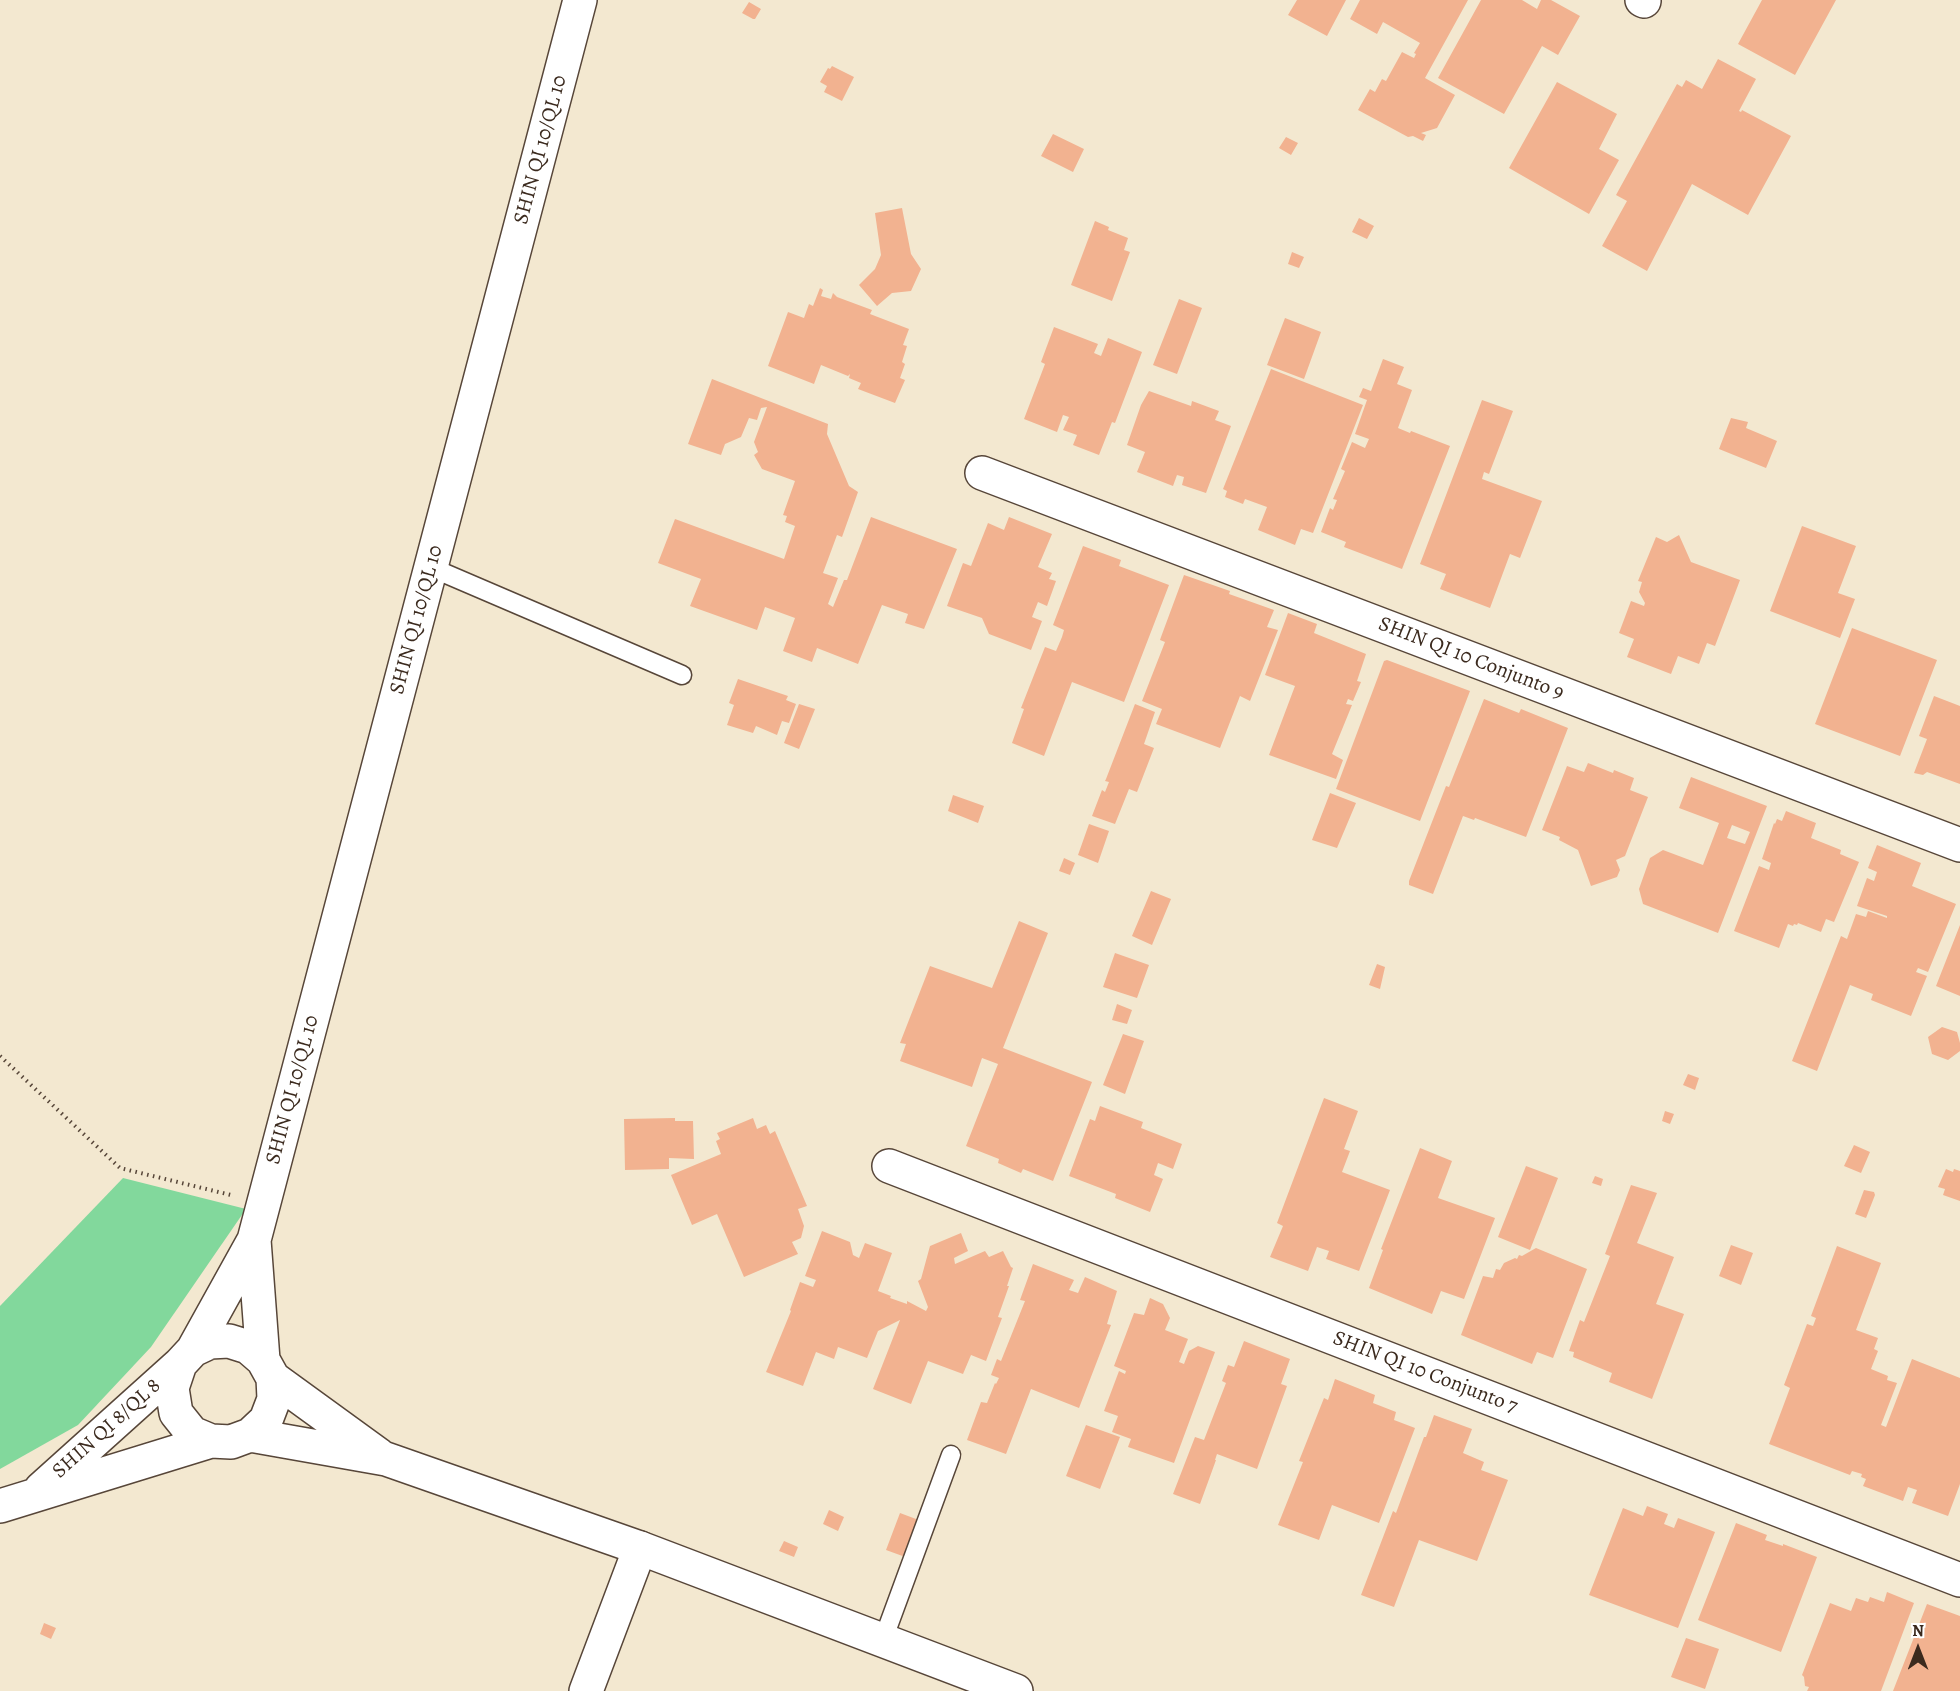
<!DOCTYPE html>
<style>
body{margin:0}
#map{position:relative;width:1960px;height:1691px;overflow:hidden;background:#f3e8d0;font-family:Alegreya,serif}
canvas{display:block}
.north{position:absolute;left:1888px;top:1619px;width:60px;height:60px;-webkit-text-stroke:4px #fff;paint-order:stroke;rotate:0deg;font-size:16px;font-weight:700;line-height:24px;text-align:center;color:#3b2a1e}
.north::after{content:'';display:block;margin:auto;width:21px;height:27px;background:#3b2a1e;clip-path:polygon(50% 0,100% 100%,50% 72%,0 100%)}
</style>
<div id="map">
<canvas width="1960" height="1691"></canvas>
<div class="north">N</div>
</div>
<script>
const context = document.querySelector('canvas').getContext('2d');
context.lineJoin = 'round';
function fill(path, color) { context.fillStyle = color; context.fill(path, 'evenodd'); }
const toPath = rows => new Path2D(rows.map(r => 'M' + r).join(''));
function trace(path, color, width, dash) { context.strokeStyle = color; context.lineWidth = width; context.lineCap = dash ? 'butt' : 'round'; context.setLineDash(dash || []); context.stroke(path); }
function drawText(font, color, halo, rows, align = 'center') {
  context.font = font + ' Alegreya,serif'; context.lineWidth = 4.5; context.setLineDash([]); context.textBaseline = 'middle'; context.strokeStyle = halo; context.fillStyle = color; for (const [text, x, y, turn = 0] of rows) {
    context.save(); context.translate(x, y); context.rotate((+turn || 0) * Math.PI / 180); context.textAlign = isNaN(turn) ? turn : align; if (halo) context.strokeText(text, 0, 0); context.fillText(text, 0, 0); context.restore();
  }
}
const green = toPath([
 [123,1178,246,1209,151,1347,78,1425,0,1469,0,1306]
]);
const building = toPath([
 [1297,0,1346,0,1327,36,1288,15],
 [1360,0,1468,0,1425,78,1455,95,1437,128,1421,133,1426,135,1423,141,1413,136,1408,137,1358,110,1370,89,1375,92,1382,79,1386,81,1402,52,1414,58,1416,54,1414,53,1420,43,1383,22,1377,34,1350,19],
 [1481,0,1522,0,1537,9,1541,0,1551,0,1580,16,1558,55,1542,46,1504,114,1438,78],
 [1762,0,1836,0,1795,75,1738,44],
 [749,2,761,9,755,19,753,19,742,13],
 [1718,59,1756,79,1739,111,1741,112,1742,110,1791,136,1748,215,1692,184,1647,271,1602,246,1627,201,1616,195,1677,84,1682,87,1686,80,1702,89],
 [832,66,854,77,842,101,824,92,827,86,820,82,828,68,830,69],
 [1557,82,1617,114,1599,149,1619,160,1589,214,1509,168],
 [1053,134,1084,149,1073,172,1041,156],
 [1286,137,1298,143,1291,155,1279,148],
 [902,208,911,254,921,269,911,291,892,293,877,306,859,285,875,269,881,255,875,213],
 [1359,218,1374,226,1367,239,1352,232],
 [1095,221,1109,227,1108,230,1128,238,1124,250,1130,252,1112,301,1071,285],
 [1292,252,1304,257,1299,268,1288,264],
 [820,288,823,290,821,296,831,299,833,293,837,297,872,310,870,314,909,329,903,345,907,346,902,362,905,364,900,378,905,380,895,403,858,389,861,383,849,378,850,374,848,376,821,365,814,384,768,366,788,312,804,318,809,304,813,306],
 [1179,299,1202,308,1177,374,1153,365],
 [1285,318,1321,332,1304,379,1267,365],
 [1054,327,1098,344,1094,353,1101,356,1108,338,1142,352,1115,423,1112,422,1099,455,1073,445,1077,435,1063,430,1069,417,1063,415,1057,432,1024,419,1045,364,1041,362],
 [1383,359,1404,367,1397,384,1412,390,1398,428,1410,433,1411,431,1450,446,1402,569,1344,547,1346,542,1321,532,1330,508,1333,510,1337,500,1333,499,1345,471,1341,469,1352,442,1365,448,1369,439,1355,434,1367,400,1359,397,1363,388,1371,391],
 [1271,369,1363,405,1313,533,1301,529,1295,545,1258,530,1267,507,1245,499,1243,504,1225,497,1227,491,1223,489],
 [712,379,828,424,827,434,849,486,858,492,842,537,837,535,823,573,838,578,828,604,833,607,844,580,847,580,871,517,957,549,924,629,905,623,908,614,882,605,858,664,817,648,812,662,783,651,795,618,765,607,757,630,690,606,701,579,658,563,675,519,784,559,795,526,785,522,787,516,783,515,795,481,762,469,754,455,758,452,754,442,767,407,761,408,757,420,749,418,741,437,725,444,721,455,688,444],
 [1149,391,1191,406,1192,401,1219,411,1215,420,1231,426,1206,493,1182,485,1184,477,1177,475,1173,486,1137,472,1145,452,1127,445,1141,405],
 [1482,400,1513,411,1489,474,1484,472,1482,479,1542,501,1520,558,1510,554,1490,608,1440,589,1446,574,1420,564],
 [1731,418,1748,422,1746,428,1777,441,1766,468,1719,449],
 [1009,517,1052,534,1038,567,1052,573,1049,579,1056,581,1047,606,1038,602,1032,617,1042,621,1031,650,989,634,982,618,947,606,963,563,971,566,988,523,1004,530],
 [1802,526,1856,546,1838,593,1855,599,1840,638,1770,611],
 [1679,535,1691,562,1740,580,1715,646,1707,643,1699,664,1678,656,1671,674,1627,657,1634,639,1619,633,1631,601,1644,606,1645,603,1639,592,1642,582,1638,581,1656,537,1667,542],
 [1083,546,1121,560,1119,566,1169,585,1124,702,1072,682,1044,756,1012,743,1024,709,1021,708,1045,647,1056,651,1062,637,1064,630,1053,625],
 [1184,575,1230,591,1229,594,1274,610,1267,627,1278,630,1250,701,1240,696,1220,748,1156,724,1162,709,1142,701,1165,642,1160,640,1161,637],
 [1288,613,1317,624,1314,633,1366,654,1357,681,1361,682,1353,701,1348,699,1346,704,1352,705,1332,754,1343,760,1336,779,1269,755,1295,686,1265,675],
 [1852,628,1937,660,1900,756,1815,724],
 [1387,660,1470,691,1420,821,1336,789,1384,661],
 [738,679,788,696,786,700,796,704,789,723,782,721,777,735,756,726,753,733,727,725,734,705,729,703],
 [1934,696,1960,706,1960,784,1927,772,1923,775,1914,773,1927,739,1919,736],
 [1484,699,1519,713,1521,709,1568,728,1526,837,1475,818,1474,820,1463,816,1433,894,1409,885,1409,881,1446,786,1449,787],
 [799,704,815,709,799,749,784,743],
 [1135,704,1155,712,1144,744,1154,748,1137,792,1129,789,1115,824,1092,816,1102,790,1105,792,1109,782,1105,781,1106,779],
 [1588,763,1613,773,1614,770,1634,778,1630,790,1648,797,1625,856,1616,860,1620,870,1617,877,1591,886,1578,850,1559,840,1560,837,1542,830,1567,766,1584,772],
 [1691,777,1767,806,1718,933,1643,904,1639,889,1650,858,1663,850,1703,865,1719,823,1679,808],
 [1732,825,1750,832,1745,844,1727,838],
 [1330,793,1356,803,1337,848,1312,840],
 [953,795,984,806,978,823,948,811],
 [1786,811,1816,823,1811,838,1841,850,1840,854,1859,862,1834,922,1826,919,1821,932,1798,923,1797,925,1794,924,1793,926,1788,924,1779,948,1734,931,1759,866,1769,870,1771,863,1762,859,1774,823,1775,824,1777,819,1782,821],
 [1089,824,1109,831,1098,863,1078,855],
 [1877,845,1921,863,1912,886,1956,904,1928,972,1918,968,1916,972,1927,976,1911,1016,1871,1000,1873,994,1850,985,1817,1071,1792,1061,1841,936,1847,939,1856,914,1866,917,1868,911,1887,918,1887,916,1857,906,1867,878,1874,881,1877,872,1868,868],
 [1064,858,1075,863,1070,875,1059,871],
 [1151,891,1171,899,1152,945,1132,936],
 [1019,921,1048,933,1003,1048,1092,1082,1053,1181,1023,1169,1021,1173,998,1163,999,1159,966,1146,998,1064,982,1058,972,1087,900,1061,906,1044,900,1043,930,966,992,988],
 [1960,925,1960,996,1936,986],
 [1115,953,1149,965,1137,998,1103,987],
 [1377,964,1385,967,1380,989,1369,985],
 [1117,1004,1132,1010,1127,1024,1112,1020],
 [1942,1027,1957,1032,1960,1043,1960,1051,1948,1060,1932,1054,1928,1037],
 [1123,1034,1144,1041,1125,1094,1103,1085],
 [1688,1074,1699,1078,1695,1090,1683,1085],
 [1324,1098,1358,1111,1344,1149,1350,1151,1342,1172,1390,1190,1359,1271,1326,1259,1329,1251,1317,1247,1308,1271,1270,1257,1283,1226,1277,1223],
 [1100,1106,1143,1122,1141,1128,1182,1144,1173,1169,1158,1163,1154,1175,1163,1179,1150,1212,1115,1198,1116,1194,1069,1176,1090,1119,1095,1121],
 [1665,1111,1674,1114,1670,1124,1662,1121],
 [675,1118,675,1121,693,1121,694,1159,669,1158,669,1169,625,1170,624,1119],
 [753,1118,757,1129,766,1125,770,1134,775,1131,807,1206,798,1209,804,1226,801,1238,792,1242,798,1254,744,1277,717,1214,692,1225,671,1175,721,1154,716,1141,720,1139,717,1133],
 [1854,1145,1870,1152,1861,1173,1844,1166],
 [1420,1148,1452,1161,1438,1198,1495,1218,1464,1299,1441,1291,1432,1314,1369,1288,1383,1250,1381,1249],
 [1526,1166,1558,1178,1530,1250,1498,1237],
 [1946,1169,1953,1172,1954,1169,1960,1171,1960,1201,1943,1195,1945,1189,1938,1187],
 [1595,1176,1603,1179,1601,1186,1592,1183],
 [1631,1185,1657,1193,1637,1243,1674,1257,1656,1304,1684,1314,1652,1399,1609,1382,1612,1373,1573,1357,1574,1352,1569,1351,1580,1320,1584,1322,1610,1256,1605,1254],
 [1864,1190,1874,1192,1875,1195,1866,1218,1855,1214],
 [822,1231,850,1242,853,1255,859,1258,865,1243,892,1253,878,1291,891,1296,890,1298,907,1304,907,1301,926,1311,928,1307,918,1281,921,1279,930,1246,961,1233,968,1251,954,1258,955,1264,985,1251,989,1257,1003,1251,1011,1267,1013,1268,1007,1286,1009,1286,998,1317,1002,1318,986,1361,971,1355,963,1374,928,1361,911,1404,873,1389,900,1320,878,1331,867,1358,838,1347,834,1359,816,1352,803,1386,766,1372,791,1311,790,1310,800,1282,813,1287,816,1280,805,1276],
 [1731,1245,1753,1253,1741,1285,1719,1276],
 [1837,1246,1881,1263,1856,1330,1878,1338,1874,1349,1878,1351,1871,1369,1888,1376,1887,1380,1897,1383,1881,1425,1886,1427,1912,1359,1960,1378,1960,1484,1948,1516,1912,1503,1917,1490,1908,1487,1903,1501,1863,1486,1866,1479,1861,1477,1862,1474,1852,1471,1850,1475,1769,1444,1790,1388,1784,1385,1807,1324,1813,1326,1816,1318,1811,1316],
 [1536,1248,1587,1269,1553,1358,1537,1352,1532,1364,1461,1335,1483,1276,1493,1278,1496,1269,1500,1270,1504,1263,1515,1258,1517,1259,1519,1255,1522,1256],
 [1033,1264,1074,1280,1069,1290,1078,1293,1085,1277,1117,1291,1107,1324,1111,1325,1079,1408,1031,1389,1006,1454,967,1440,981,1402,987,1403,995,1383,996,1384,999,1378,991,1375,997,1359,1001,1361,1025,1301,1020,1300],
 [1150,1298,1163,1304,1170,1318,1165,1330,1188,1339,1179,1362,1184,1364,1189,1351,1198,1346,1215,1352,1174,1463,1128,1447,1131,1439,1112,1432,1118,1416,1104,1411,1119,1371,1125,1374,1126,1371,1114,1366,1134,1313,1144,1315],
 [1244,1341,1290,1359,1281,1384,1287,1386,1257,1469,1217,1454,1215,1460,1216,1460,1200,1504,1173,1494,1195,1437,1204,1440,1226,1383,1222,1381,1228,1365,1234,1367],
 [1335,1379,1375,1395,1373,1403,1396,1412,1394,1420,1415,1428,1379,1523,1332,1505,1319,1540,1278,1525,1303,1462,1299,1461,1324,1398,1328,1400],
 [1434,1415,1472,1429,1463,1453,1484,1462,1481,1470,1508,1480,1477,1561,1419,1540,1394,1607,1361,1595,1393,1511,1396,1513,1424,1437,1426,1437],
 [1086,1425,1120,1437,1100,1489,1066,1476],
 [1647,1506,1668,1514,1664,1524,1674,1528,1678,1518,1715,1532,1678,1628,1589,1595,1623,1508,1643,1516],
 [829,1510,844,1517,838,1531,823,1524],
 [900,1513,932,1525,919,1562,886,1550],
 [1736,1523,1767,1535,1765,1540,1783,1546,1783,1544,1817,1557,1781,1652,1698,1620],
 [784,1541,798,1547,794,1557,779,1551],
 [1887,1592,1914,1603,1881,1691,1807,1691,1809,1687,1805,1686,1804,1677,1802,1675,1830,1603,1851,1611,1856,1598,1868,1602,1870,1597,1884,1602],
 [1927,1604,1960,1616,1960,1691,1893,1691],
 [44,1623,56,1628,51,1639,40,1634],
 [1686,1638,1719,1649,1705,1689,1671,1677]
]);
const path = toPath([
 [0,1056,120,1168,231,1195]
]);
const service = toPath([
 [430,567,682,675],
 [883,1640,951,1455]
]);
const minor = toPath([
 [1642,0,1644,1],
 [982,473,1960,845],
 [889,1166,1960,1580],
 [586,1691,640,1548]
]);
const tertiary = toPath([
 [254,1240,263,1360],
 [193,1350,254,1240,580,0],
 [273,1378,274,1399,266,1420,250,1435,231,1442,211,1441,192,1433,176,1413,172,1388,180,1364,193,1350,210,1342,229,1341,248,1347,263,1360,273,1378,379,1455],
 [250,1435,386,1459,640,1548,1016,1691],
 [41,1489,180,1364],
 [0,1506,211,1441]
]);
const streetNames = [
 ["SHIN QI 10/QL 10",541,150,-75],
 ["SHIN QI 10/QL 10",417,620,-75],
 ["SHIN QI 10 Conjunto 9",1471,659,21],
 ["SHIN QI 10/QL 10",293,1090,-75],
 ["SHIN QI 10 Conjunto 7",1425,1373,21],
 ["SHIN QI 8/QL 8",107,1429,-42]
];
fill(green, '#82d89c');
fill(building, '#f2b290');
trace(service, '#574639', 21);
trace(minor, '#574639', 36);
trace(tertiary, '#574639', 36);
trace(path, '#574639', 4, [1.5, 4.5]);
trace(service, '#fff', 18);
trace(minor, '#fff', 33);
trace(tertiary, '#fff', 33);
drawText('21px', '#3b2a1e', '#fff', streetNames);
</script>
